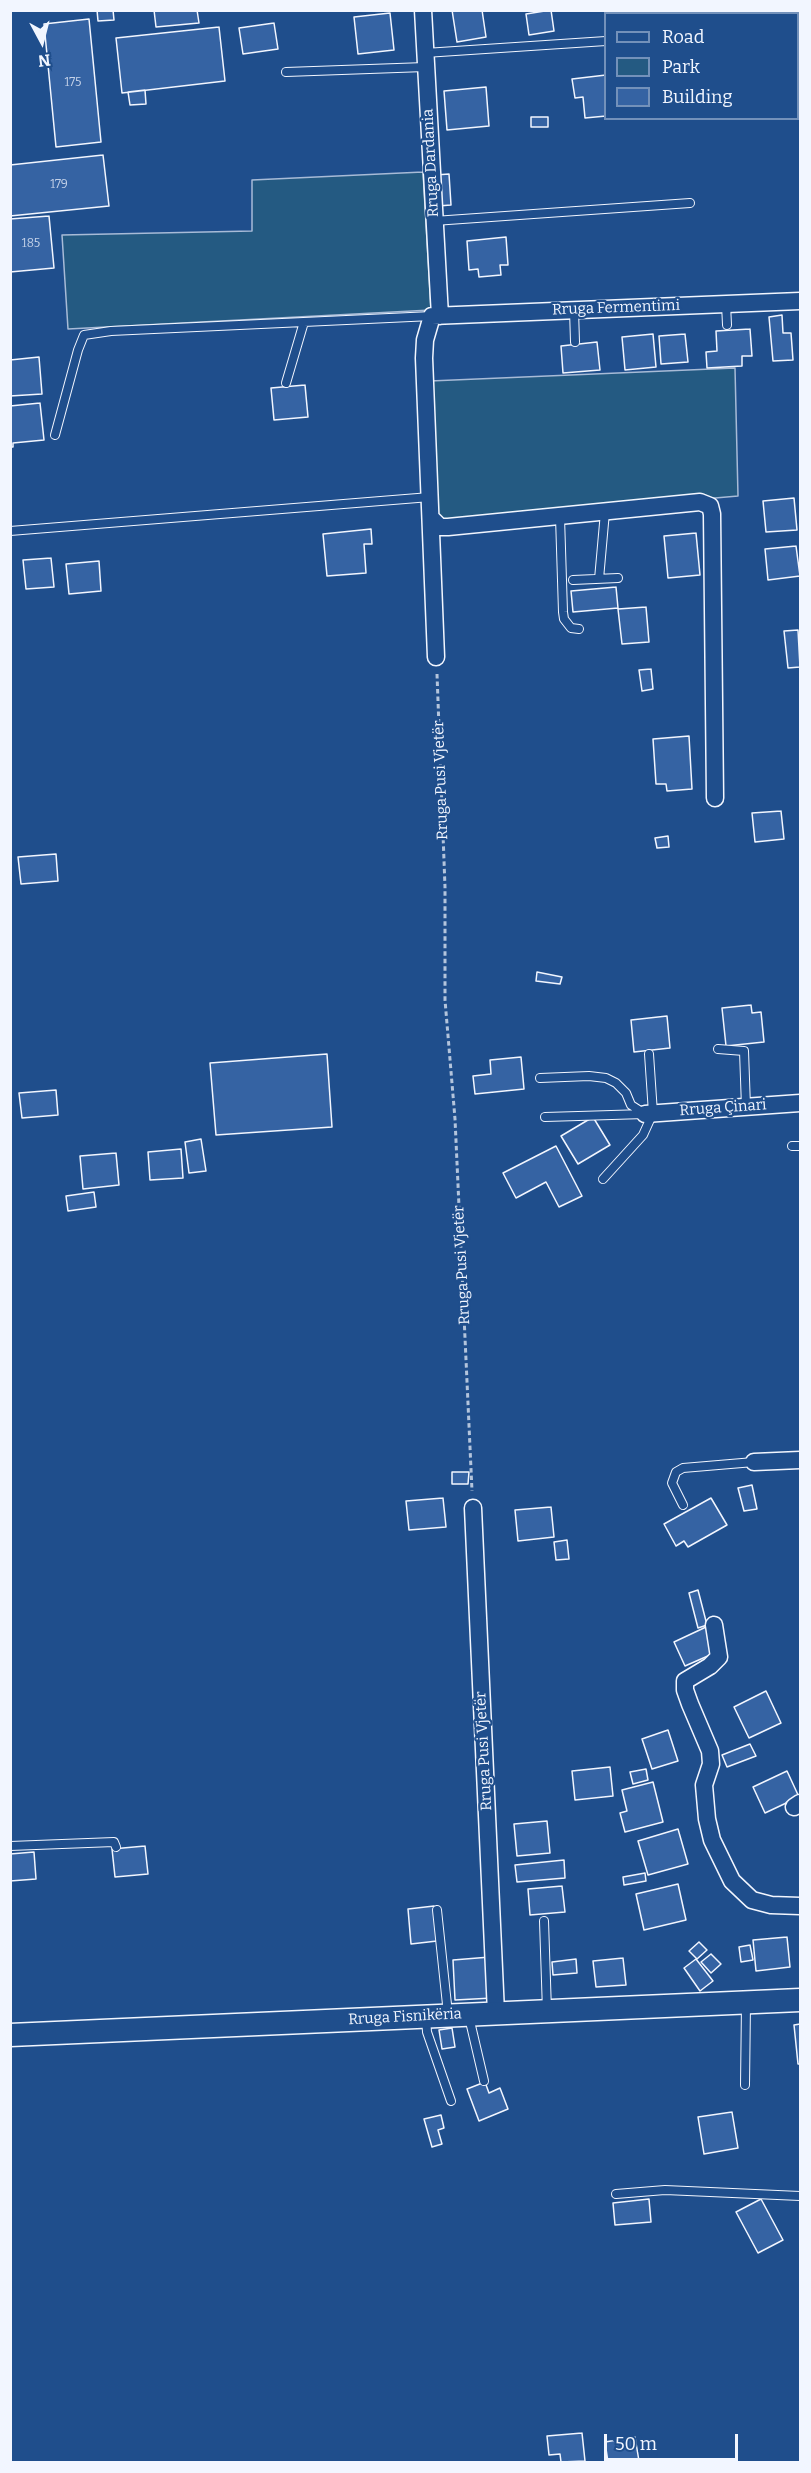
<!DOCTYPE html>
<meta charset="utf-8">
<style>
body{margin:0}
#map{position:relative;width:811px;height:2473px;overflow:hidden;background:#1f4e8c;font-family:Bitter,serif}
canvas{display:block}
.frame{position:absolute;inset:0;border:12px solid #f2f6ff;pointer-events:none}
.legend{position:absolute;left:604px;top:12px;width:195px;height:108px;box-sizing:border-box;background:#1f4e8c;border:2px solid #7391ba;margin:0;padding:8px 10px;list-style:none;font-size:18px;color:#f2f6ff}
.legend li{display:flex;align-items:center;gap:12px;height:30px}
.legend b{width:30px;border:2px solid #7391ba}
.north{position:absolute;left:12px;top:12px;width:60px;height:60px;-webkit-text-stroke:4px #1f4e8c;paint-order:stroke;rotate:173deg;font-size:16px;font-weight:700;line-height:24px;text-align:center;color:#f2f6ff}
.north::after{content:'';display:block;margin:auto;width:21px;height:27px;background:#f2f6ff;clip-path:polygon(50% 0,100% 100%,50% 72%,0 100%)}
.scale{position:absolute;left:604px;top:2434px;width:134px;height:27px;box-sizing:border-box;border:3px solid #f2f6ff;border-top:0;padding-left:8px;font-size:18px;line-height:21px;white-space:nowrap;color:#f2f6ff;-webkit-text-stroke:4px #1f4e8c;paint-order:stroke}
</style>
<div id="map">
<canvas width="811" height="2473"></canvas>
<div class="frame"></div>
<ul class="legend">
<li><b style="height:8px;background:#1f4e8c"></b>Road</li>
<li><b style="height:16px;background:#245a82"></b>Park</li>
<li><b style="height:16px;background:#3563a3"></b>Building</li>
</ul>
<div class="north">N</div>
<div class="scale">50 m</div>
</div>
<script>
const context = document.querySelector('canvas').getContext('2d');
context.lineJoin = 'round';
function fill(path, color) { context.fillStyle = color; context.fill(path, 'evenodd'); }
const toPath = rows => new Path2D(rows.map(r => 'M' + r).join(''));
function trace(path, color, width, dash) { context.strokeStyle = color; context.lineWidth = width; context.lineCap = dash ? 'butt' : 'round'; context.setLineDash(dash || []); context.stroke(path); }
function drawText(font, color, halo, rows, align = 'center') {
  context.font = font + ' Bitter,serif'; context.lineWidth = 4.5; context.setLineDash([]); context.textBaseline = 'middle'; context.strokeStyle = halo; context.fillStyle = color; for (const [text, x, y, turn = 0] of rows) {
    context.save(); context.translate(x, y); context.rotate((+turn || 0) * Math.PI / 180); context.textAlign = isNaN(turn) ? turn : align; if (halo) context.strokeText(text, 0, 0); context.fillText(text, 0, 0); context.restore();
  }
}
const green = toPath([
 [423,172,431,310,68,329,62,235,252,231,252,180,423,172],
 [735,368,738,496,453,521,440,518,437,513,430,381,735,368]
]);
const building = toPath([
 [97,10,113,10,114,20,98,21,97,10],
 [154,10,197,10,199,23,156,27,154,10],
 [452,10,482,10,486,37,457,42,452,10],
 [551,10,554,31,529,35,526,14,551,10],
 [390,13,394,50,358,54,354,17,390,13],
 [89,19,101,142,56,147,44,24,89,19],
 [274,23,278,49,243,54,239,28,274,23],
 [219,27,225,81,122,93,116,38,219,27],
 [606,75,606,116,585,118,583,97,575,98,572,79,606,75],
 [486,87,489,126,447,130,444,91,486,87],
 [145,90,146,104,130,105,128,92,145,90],
 [531,117,548,117,548,127,531,127,531,117],
 [103,155,109,206,10,216,10,165,103,155],
 [449,174,451,205,438,206,435,175,449,174],
 [49,216,54,268,10,272,10,219,49,216],
 [506,237,508,265,500,265,501,275,479,277,478,269,469,270,467,241,506,237],
 [782,315,783,333,791,333,793,360,773,361,769,317,782,315],
 [750,329,752,356,742,356,742,366,707,368,706,352,717,351,716,331,750,329],
 [653,334,656,367,625,370,622,337,653,334],
 [685,334,688,362,661,364,659,336,685,334],
 [597,342,600,370,563,373,561,346,597,342],
 [39,357,42,394,10,396,10,360,39,357],
 [305,385,308,417,274,420,271,388,305,385],
 [40,403,44,440,13,443,13,447,10,447,10,406,40,403],
 [794,498,797,530,766,532,763,501,794,498],
 [371,529,372,544,364,544,366,573,327,576,323,534,371,529],
 [696,533,700,575,668,578,664,536,696,533],
 [796,546,800,576,768,580,765,549,796,546],
 [51,558,54,587,26,589,23,560,51,558],
 [99,561,101,591,69,594,66,564,99,561],
 [616,587,618,608,573,612,571,591,616,587],
 [646,607,649,642,622,644,618,609,646,607],
 [798,630,800,667,788,668,784,631,798,630],
 [651,669,653,689,642,691,639,670,651,669],
 [689,736,692,789,667,791,666,784,656,784,653,739,689,736],
 [781,811,784,839,755,842,752,813,781,811],
 [668,836,669,847,657,848,655,838,668,836],
 [56,854,58,881,21,884,18,857,56,854],
 [537,972,562,977,560,984,536,981,537,972],
 [751,1005,752,1013,761,1012,764,1042,726,1046,722,1008,751,1005],
 [667,1016,670,1048,634,1052,631,1020,667,1016],
 [327,1054,332,1127,216,1135,210,1063,327,1054],
 [521,1057,524,1089,475,1094,473,1076,491,1074,490,1060,521,1057],
 [56,1090,58,1115,22,1118,19,1093,56,1090],
 [593,1117,610,1145,578,1164,561,1136,593,1117],
 [201,1139,206,1171,189,1173,185,1142,201,1139],
 [556,1146,582,1196,559,1207,546,1182,516,1198,503,1173,556,1146],
 [181,1149,183,1178,150,1180,148,1152,181,1149],
 [116,1153,119,1185,83,1189,80,1156,116,1153],
 [94,1192,96,1207,68,1211,66,1196,94,1192],
 [452,1472,469,1472,468,1484,452,1484,452,1472],
 [752,1485,757,1509,744,1511,738,1488,752,1485],
 [443,1498,446,1527,409,1530,406,1501,443,1498],
 [711,1498,727,1525,688,1547,684,1541,676,1546,664,1524,711,1498],
 [551,1507,554,1537,518,1541,515,1510,551,1507],
 [567,1540,569,1559,556,1560,554,1542,567,1540],
 [698,1590,707,1625,698,1628,689,1593,698,1590],
 [706,1627,717,1652,685,1666,674,1642,706,1627],
 [766,1691,781,1723,749,1738,734,1707,766,1691],
 [668,1730,678,1761,652,1769,642,1739,668,1730],
 [750,1744,756,1756,727,1767,722,1755,750,1744],
 [610,1767,613,1796,575,1800,572,1771,610,1767],
 [646,1769,648,1780,633,1784,630,1772,646,1769],
 [787,1771,799,1797,765,1813,753,1787,787,1771],
 [653,1782,663,1822,625,1832,620,1813,627,1811,622,1790,653,1782],
 [547,1821,550,1853,517,1856,514,1824,547,1821],
 [678,1829,688,1864,648,1875,638,1841,678,1829],
 [145,1846,148,1874,115,1877,112,1849,145,1846],
 [34,1852,36,1879,10,1881,10,1854,34,1852],
 [564,1860,565,1878,517,1882,515,1865,564,1860],
 [645,1873,646,1881,624,1885,623,1877,645,1873],
 [678,1884,686,1920,644,1930,636,1894,678,1884],
 [562,1886,565,1912,530,1915,528,1889,562,1886],
 [434,1906,437,1941,411,1944,408,1909,434,1906],
 [787,1937,790,1967,756,1971,753,1940,787,1937],
 [699,1942,707,1950,697,1959,689,1951,699,1942],
 [750,1945,753,1960,741,1962,739,1947,750,1945],
 [711,1954,721,1964,711,1973,701,1962,711,1954],
 [490,1957,493,1998,455,2000,453,1960,490,1957],
 [623,1958,626,1985,596,1987,593,1961,623,1958],
 [576,1959,577,1973,553,1975,552,1962,576,1959],
 [696,1959,713,1981,700,1991,684,1968,696,1959],
 [800,2024,800,2064,798,2064,794,2025,800,2024],
 [452,2028,455,2047,442,2049,439,2030,452,2028],
 [485,2082,489,2093,500,2088,508,2109,479,2121,467,2089,485,2082],
 [732,2112,738,2148,704,2154,698,2117,732,2112],
 [441,2115,444,2128,438,2130,442,2144,432,2147,424,2119,441,2115],
 [649,2199,651,2222,615,2225,613,2203,649,2199],
 [761,2199,783,2240,758,2253,736,2212,761,2199],
 [582,2433,585,2461,561,2462,560,2454,549,2455,547,2436,582,2433],
 [635,2437,639,2461,608,2462,605,2442,635,2437]
]);
const path = toPath([
 [437,674,445,887,445,1000,455,1119,472,1491]
]);
const lane = toPath([
 [425,53,606,41],
 [286,72,425,67],
 [434,221,690,203],
 [726,304,727,325],
 [574,310,575,342],
 [286,383,304,322],
 [55,435,78,350,84,335,111,331,432,316],
 [560,517,563,612,564,619,571,628,579,629],
 [10,531,430,497],
 [599,579,605,512],
 [573,580,618,578],
 [718,1049,744,1051,746,1107],
 [540,1078,589,1076,606,1078,616,1083,626,1093,631,1105,645,1114],
 [545,1117,645,1114],
 [792,1146,800,1146],
 [603,1179,643,1135,653,1113,649,1054],
 [683,1505,672,1483,676,1472,683,1468,754,1462],
 [10,1846,114,1842,116,1847],
 [437,1910,448,2014],
 [544,1921,547,2011],
 [469,2017,484,2081],
 [426,2018,427,2032,451,2101],
 [745,2085,746,2004],
 [616,2194,665,2190,800,2196]
]);
const street = toPath([
 [423,10,440,316],
 [431,518,440,527,448,527,700,502,710,506,712,514,715,798],
 [436,657,424,358,425,340,432,316,800,301],
 [645,1114,800,1103],
 [754,1462,800,1460],
 [473,1508,496,2013],
 [714,1625,719,1657,710,1666,685,1681,685,1690,690,1704,710,1751,711,1764,704,1785,707,1819,712,1840,732,1881,752,1900,771,1905,800,1906],
 [794,1807,800,1803]
]);
const secondary = toPath([
 [10,2035,800,2000]
]);
const numberNames = [
 ["175",73,83],
 ["179",59,185],
 ["185",31,244]
];
const streetNames = [
 ["Rruga Dardania",431,163,-93],
 ["Rruga Fermentimi",616,308,-2],
 ["Rruga Pusi Vjetër",441,780,-92],
 ["Rruga Çinari",723,1108,-4],
 ["Rruga Pusi Vjetër",462,1265,-93],
 ["Rruga Pusi Vjetër",484,1751,-93],
 ["Rruga Fisnikëria",405,2017,-3]
];
fill(green, '#245a82');
trace(green, '#a8bbd7', 1.5);
fill(building, '#3563a3');
trace(building, '#f2f6ff', 1.5);
trace(lane, '#f2f6ff', 10);
trace(street, '#f2f6ff', 19);
trace(secondary, '#f2f6ff', 25);
trace(path, '#b3c4dc', 3, [4.5, 3]);
trace(lane, '#1f4e8c', 8);
trace(street, '#1f4e8c', 16);
trace(secondary, '#1f4e8c', 22);
drawText('12px', '#c3d1e8', null, numberNames);
drawText('15px', '#f2f6ff', '#1f4e8c', streetNames);
</script>
